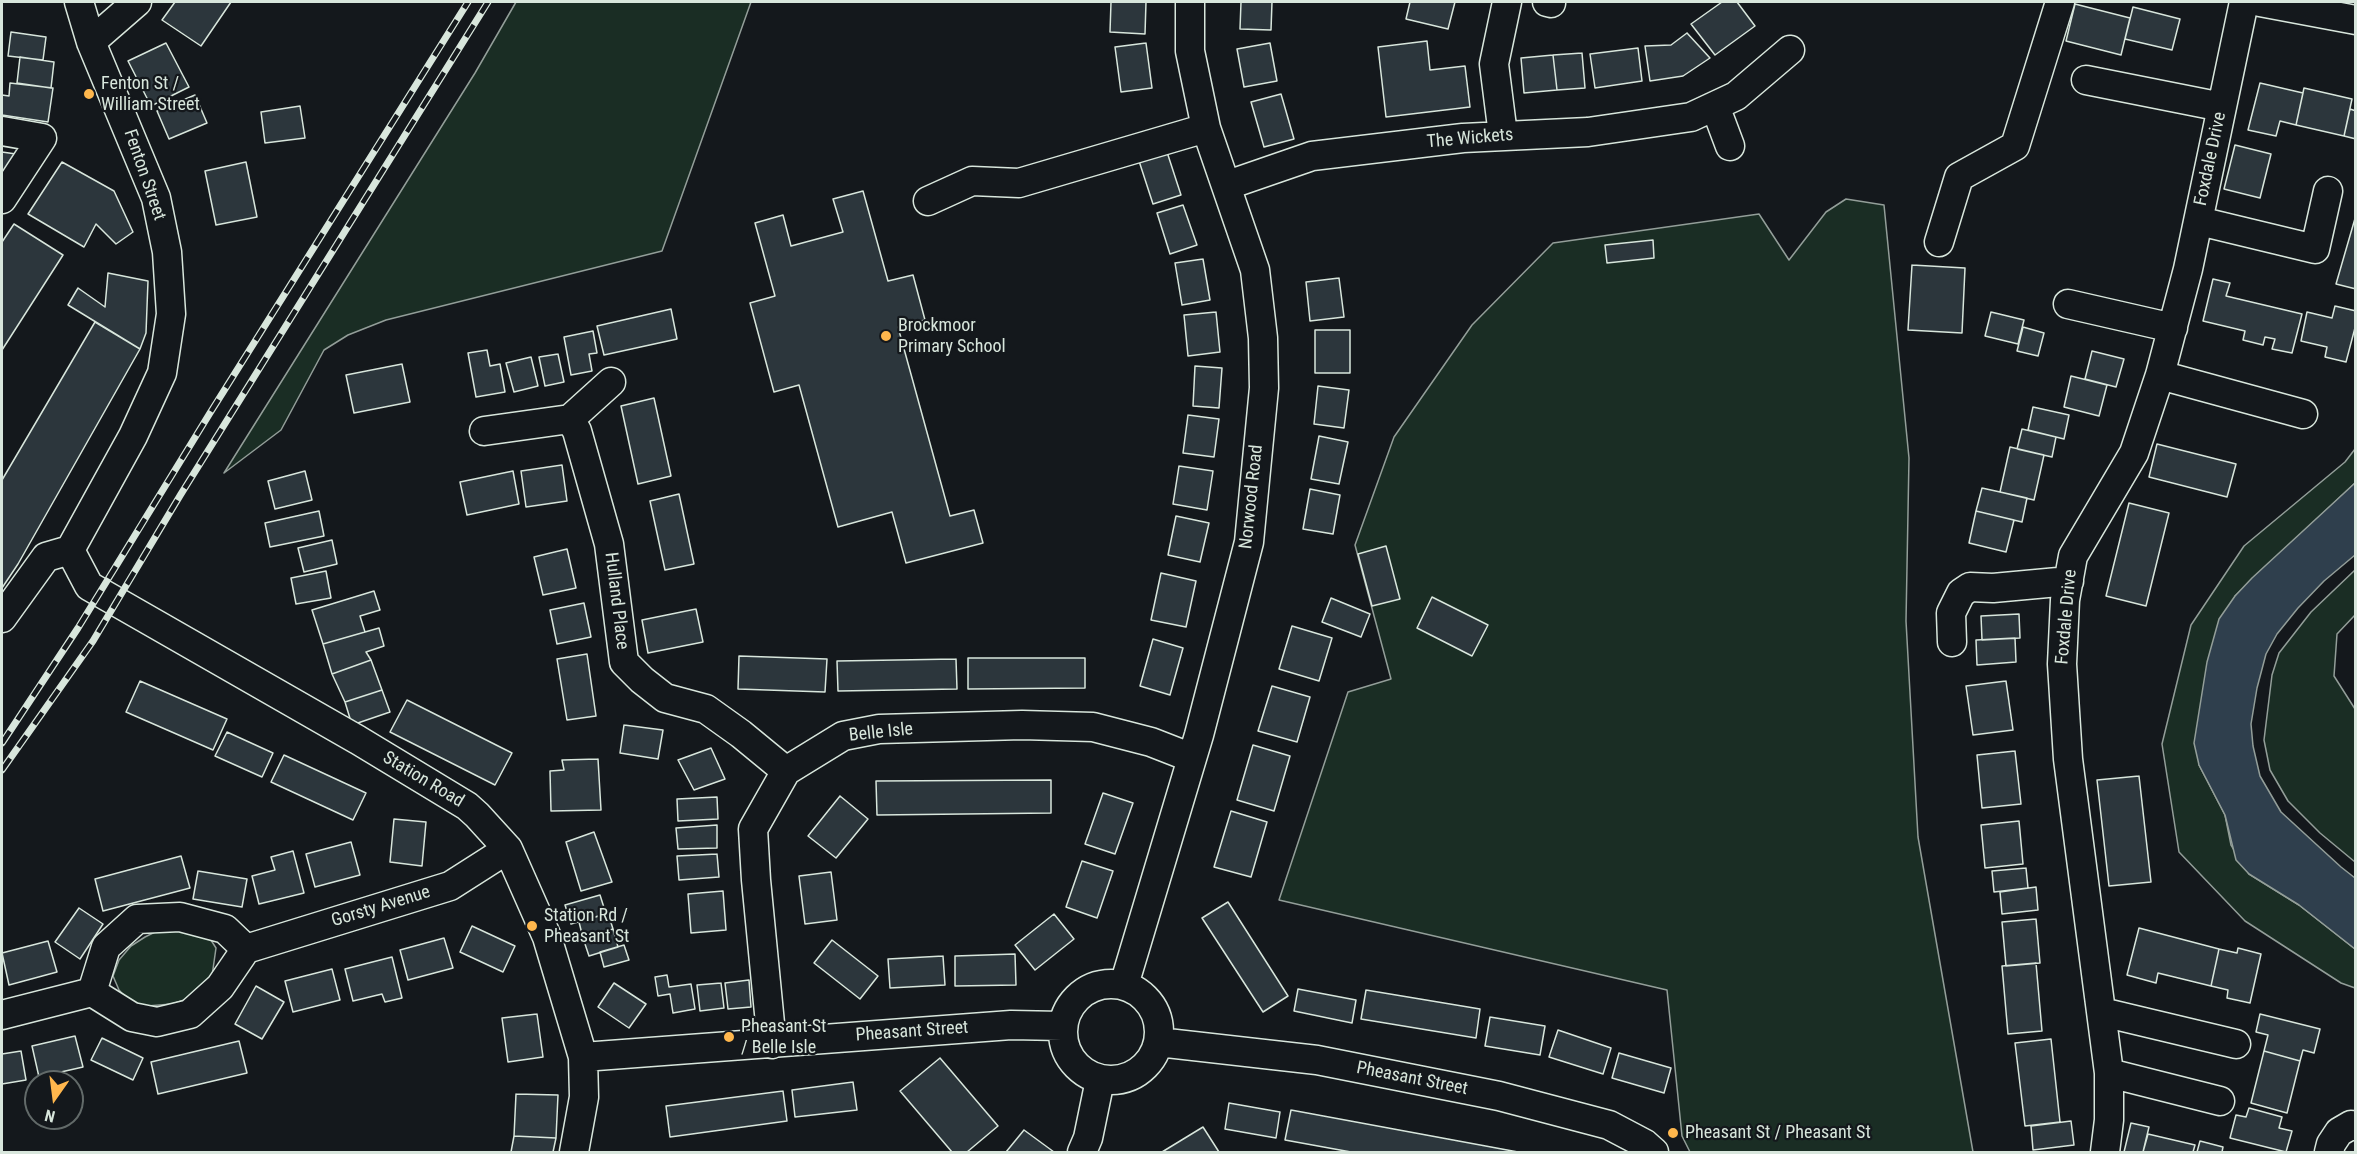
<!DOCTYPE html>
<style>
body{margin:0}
#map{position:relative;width:2357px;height:1154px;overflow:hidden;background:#14181c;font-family:"Roboto Condensed",sans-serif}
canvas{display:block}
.frame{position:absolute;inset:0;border:3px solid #d8e6dc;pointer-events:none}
.north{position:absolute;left:24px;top:1070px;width:60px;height:60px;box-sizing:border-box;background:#14181c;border:2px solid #626a69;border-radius:50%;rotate:194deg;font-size:16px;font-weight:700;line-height:24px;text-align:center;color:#d8e6dc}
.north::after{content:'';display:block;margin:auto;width:21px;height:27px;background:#ffb74d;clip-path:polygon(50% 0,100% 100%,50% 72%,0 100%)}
</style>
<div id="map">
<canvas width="2357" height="1154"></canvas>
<div class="frame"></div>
<div class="north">N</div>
</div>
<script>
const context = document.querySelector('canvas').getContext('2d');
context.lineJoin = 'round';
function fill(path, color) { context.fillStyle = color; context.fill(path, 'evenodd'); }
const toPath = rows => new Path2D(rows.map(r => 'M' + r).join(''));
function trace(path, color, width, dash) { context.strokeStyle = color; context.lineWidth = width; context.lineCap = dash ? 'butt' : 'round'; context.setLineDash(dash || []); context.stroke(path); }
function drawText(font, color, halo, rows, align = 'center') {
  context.font = font + ' "Roboto Condensed",sans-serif'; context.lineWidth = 4.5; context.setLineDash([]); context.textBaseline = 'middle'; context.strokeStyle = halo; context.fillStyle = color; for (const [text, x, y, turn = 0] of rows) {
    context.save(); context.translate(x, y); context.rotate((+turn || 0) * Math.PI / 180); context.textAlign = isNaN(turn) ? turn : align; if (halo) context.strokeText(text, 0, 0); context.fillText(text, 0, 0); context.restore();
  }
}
const green = toPath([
 [516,2,751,2,662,251,386,320,348,335,324,350,281,430,224,473,475,73,516,2],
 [1846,199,1884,205,1909,458,1906,621,1918,837,1973,1152,1690,1152,1682,1136,1667,990,1279,900,1348,692,1391,679,1355,545,1394,437,1472,325,1553,243,1759,214,1789,260,1826,212,1846,199],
 [2355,449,2355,483,2235,596,2199,765,2225,815,2231,845,2249,874,2299,905,2355,949,2355,988,2341,983,2245,921,2179,852,2162,744,2191,625,2244,546,2345,462,2355,449],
 [2355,570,2355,615,2337,634,2334,676,2355,709,2355,862,2320,833,2288,801,2270,770,2264,740,2272,675,2279,653,2311,612,2355,570],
 [179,927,209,937,216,948,212,976,187,999,172,1004,147,1006,129,1001,119,990,113,976,119,960,131,946,145,937,161,929,179,927]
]);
const water = toPath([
 [2355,483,2355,555,2324,581,2298,608,2277,634,2266,654,2257,688,2251,724,2253,746,2260,776,2281,812,2341,867,2355,878,2355,949,2299,905,2249,874,2236,860,2225,815,2199,765,2194,743,2207,662,2219,619,2235,596,2252,578,2355,483]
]);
const building = toPath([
 [175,2,231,2,201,46,162,20,175,2],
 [1111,2,1146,2,1145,34,1110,32,1111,2],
 [1241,2,1272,2,1271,30,1240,29,1241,2],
 [1410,2,1455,2,1448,29,1406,19,1410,2],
 [1722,2,1737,2,1755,26,1715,55,1691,24,1722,2],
 [2075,4,2130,18,2121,55,2066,41,2075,4],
 [2133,7,2180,19,2172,50,2125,39,2133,7],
 [11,32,46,37,43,60,8,56,11,32],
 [1687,33,1710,58,1683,76,1650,81,1645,46,1671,45,1687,33],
 [1427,41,1430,70,1465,66,1470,107,1386,117,1378,47,1427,41],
 [166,43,189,87,151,106,128,61,166,43],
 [1146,43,1152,88,1121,92,1115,47,1146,43],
 [1270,43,1277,81,1244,87,1237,49,1270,43],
 [1638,48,1642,81,1595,88,1590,54,1638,48],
 [1582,53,1585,88,1557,90,1553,55,1582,53],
 [1553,55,1557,90,1524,93,1521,58,1553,55],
 [20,57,54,62,51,88,17,83,20,57],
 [10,83,53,88,48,122,2,115,2,95,9,96,10,83],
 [2260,83,2303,93,2296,125,2280,121,2276,136,2248,130,2260,83],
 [2304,88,2352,99,2344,136,2296,125,2304,88],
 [1281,94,1294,139,1264,147,1251,102,1281,94],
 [195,95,207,123,169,139,157,111,195,95],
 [300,106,305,138,265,143,261,112,300,106],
 [2350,109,2356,111,2356,139,2344,136,2350,109],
 [2235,145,2271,154,2260,198,2224,189,2235,145],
 [2,152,23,155,2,187,2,152],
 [1167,152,1181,195,1153,204,1139,161,1167,152],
 [62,162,114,191,133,232,116,244,96,224,84,247,28,214,62,162],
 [246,162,257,217,216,225,205,171,246,162],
 [863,191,888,281,913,275,925,320,898,327,950,516,974,510,983,543,906,563,892,512,838,527,799,385,774,392,750,303,775,296,755,223,783,215,791,246,843,232,833,199,863,191],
 [1183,205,1197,245,1170,254,1157,213,1183,205],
 [2356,215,2356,289,2336,284,2356,215],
 [14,224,63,255,2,350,2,242,14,224],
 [1653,240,1654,258,1607,263,1605,245,1653,240],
 [1203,259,1210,300,1182,305,1175,263,1203,259],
 [1912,265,1965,268,1962,333,1908,330,1912,265],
 [108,273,148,281,146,333,140,349,68,305,78,288,105,307,108,273],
 [1339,278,1344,317,1310,321,1306,282,1339,278],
 [2213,279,2230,283,2226,296,2302,314,2292,353,2272,349,2275,339,2265,337,2263,345,2243,340,2245,331,2203,321,2213,279],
 [2335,306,2356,311,2356,324,2346,362,2325,357,2327,347,2301,341,2307,312,2332,318,2335,306],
 [671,309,677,339,604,355,597,326,671,309],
 [1216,312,1220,352,1188,356,1184,315,1216,312],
 [1991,312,2024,320,2018,344,1985,336,1991,312],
 [95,322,140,349,18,564,2,588,2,480,95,322],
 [2023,327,2044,333,2038,356,2017,351,2023,327],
 [1315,330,1350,330,1350,373,1315,373,1315,330],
 [593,331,597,353,589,354,592,371,571,375,564,337,593,331],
 [487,350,490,366,500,364,505,392,476,397,468,353,487,350],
 [2092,351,2124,359,2116,387,2085,379,2092,351],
 [558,354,564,382,545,386,539,357,558,354],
 [531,357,538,386,514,392,506,363,531,357],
 [402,364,410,402,354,413,346,375,402,364],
 [1195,366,1222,368,1219,408,1193,406,1195,366],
 [2071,376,2107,385,2099,416,2064,407,2071,376],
 [1318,386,1349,390,1344,428,1314,424,1318,386],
 [654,398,671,476,638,484,621,406,654,398],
 [2033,407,2069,415,2064,439,2028,430,2033,407],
 [1188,415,1219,419,1214,457,1183,453,1188,415],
 [2022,429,2056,437,2052,457,2017,449,2022,429],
 [1319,436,1348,442,1339,484,1311,479,1319,436],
 [2157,444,2236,464,2227,497,2149,477,2157,444],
 [2010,447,2044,455,2034,500,2000,492,2010,447],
 [562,465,567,501,526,507,521,471,562,465],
 [1179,466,1213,471,1207,510,1173,504,1179,466],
 [305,471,312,500,275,509,268,481,305,471],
 [513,471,519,504,467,515,460,482,513,471],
 [1982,488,2027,498,2022,522,1976,511,1982,488],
 [1310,489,1340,495,1333,534,1303,529,1310,489],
 [679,494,694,564,665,570,650,501,679,494],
 [2129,503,2169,513,2146,606,2106,596,2129,503],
 [319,511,324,536,270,547,265,523,319,511],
 [1976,511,2014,520,2006,552,1969,543,1976,511],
 [1176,516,1209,523,1200,562,1168,555,1176,516],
 [332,540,337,564,304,572,298,548,332,540],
 [1386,546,1400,599,1372,606,1358,554,1386,546],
 [567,549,576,588,543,595,534,557,567,549],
 [326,571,331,598,296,604,291,578,326,571],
 [1161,573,1196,581,1186,627,1151,620,1161,573],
 [374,591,380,610,360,616,365,632,323,644,312,610,374,591],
 [1432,597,1488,625,1472,656,1417,628,1432,597],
 [1331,598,1370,614,1361,637,1322,622,1331,598],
 [584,603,591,637,557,644,550,610,584,603],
 [696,609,703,642,648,653,642,620,696,609],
 [2019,614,2020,638,1982,640,1981,616,2019,614],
 [1292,626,1332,638,1319,681,1279,669,1292,626],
 [379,628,384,646,366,652,371,660,332,674,323,644,379,628],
 [2015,638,2016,662,1977,665,1976,640,2015,638],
 [1153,639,1183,648,1170,695,1140,686,1153,639],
 [587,654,596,716,567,720,557,659,587,654],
 [739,656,827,659,825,692,738,689,739,656],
 [968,658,1085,658,1085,688,968,689,968,658],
 [956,659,957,689,838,691,837,661,956,659],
 [371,660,382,690,345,702,332,674,371,660],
 [140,681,227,719,213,750,126,712,140,681],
 [2006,681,2013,730,1973,735,1966,686,2006,681],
 [1272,686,1310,697,1297,742,1258,731,1272,686],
 [382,690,390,712,352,725,345,702,382,690],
 [407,700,512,753,495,785,390,732,407,700],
 [624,725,663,730,658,759,620,753,624,725],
 [227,732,273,753,262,777,215,756,227,732],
 [1253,745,1290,756,1274,811,1237,800,1253,745],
 [711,748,725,779,694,790,678,760,711,748],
 [2015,751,2021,804,1982,808,1977,755,2015,751],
 [284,755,366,793,353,820,271,782,284,755],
 [598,759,601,810,551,811,550,771,564,770,562,760,598,759],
 [2139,776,2151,882,2109,886,2097,780,2139,776],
 [1051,780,1051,813,877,815,876,781,1051,780],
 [1103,793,1133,803,1115,854,1085,844,1103,793],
 [840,796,868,819,836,858,808,836,840,796],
 [717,797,718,819,678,821,677,799,717,797],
 [1231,811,1267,822,1251,877,1214,867,1231,811],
 [394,819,426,822,422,866,390,862,394,819],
 [2019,821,2023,864,1985,868,1981,825,2019,821],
 [717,825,717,848,678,849,676,828,717,825],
 [594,832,612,882,581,891,566,842,594,832],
 [351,842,360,875,315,887,306,854,351,842],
 [293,851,304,893,259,904,252,876,275,870,271,857,293,851],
 [717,854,719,877,679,880,677,856,717,854],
 [181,856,190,888,103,911,95,879,181,856],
 [1082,861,1113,871,1097,918,1066,907,1082,861],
 [2026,868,2028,888,1994,892,1992,871,2026,868],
 [198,871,247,879,242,907,193,899,198,871],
 [831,872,837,920,805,924,799,876,831,872],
 [2036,887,2038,910,2002,914,2000,892,2036,887],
 [723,891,726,930,691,933,688,894,723,891],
 [600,895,606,914,571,924,565,905,600,895],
 [1228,902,1288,996,1263,1012,1202,918,1228,902],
 [79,908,103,924,80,959,55,942,79,908],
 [608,913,613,929,583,938,579,922,608,913],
 [1054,914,1074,939,1035,970,1015,945,1054,914],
 [2036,919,2040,963,2006,966,2002,922,2036,919],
 [472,926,515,946,503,972,460,952,472,926],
 [2139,928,2219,949,2211,986,2158,973,2156,983,2127,975,2139,928],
 [613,929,618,947,589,956,583,938,613,929],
 [444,938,453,968,408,980,400,950,444,938],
 [832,940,878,976,860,999,814,963,832,940],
 [48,941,57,972,9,985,2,953,48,941],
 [624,945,629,960,604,967,600,952,624,945],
 [2238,948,2261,954,2250,1003,2227,998,2228,990,2211,986,2219,949,2237,953,2238,948],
 [1015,954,1016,985,955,986,955,956,1015,954],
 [943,956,945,985,890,988,888,959,943,956],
 [392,957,402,998,385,1002,382,994,353,1001,345,969,392,957],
 [2036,963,2042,1031,2008,1034,2002,966,2036,963],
 [332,969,340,1000,293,1012,285,981,332,969],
 [667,975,669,987,691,984,695,1009,673,1013,670,994,658,996,655,977,667,975],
 [749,980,751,1007,728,1009,725,983,749,980],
 [614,983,646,1004,629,1028,598,1007,614,983],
 [721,983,724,1008,700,1011,697,985,721,983],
 [256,986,284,1002,262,1039,235,1024,256,986],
 [1298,989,1356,1000,1352,1023,1294,1011,1298,989],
 [1366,990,1480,1009,1476,1038,1361,1019,1366,990],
 [537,1014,543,1057,508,1062,502,1018,537,1014],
 [2260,1014,2320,1029,2314,1053,2303,1050,2300,1061,2264,1051,2268,1035,2256,1032,2260,1014],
 [1490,1017,1545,1026,1540,1055,1485,1046,1490,1017],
 [1558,1030,1611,1048,1603,1074,1549,1057,1558,1030],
 [75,1036,83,1067,39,1077,32,1046,75,1036],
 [102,1038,143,1058,133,1080,91,1060,102,1038],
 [2051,1039,2060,1122,2025,1126,2015,1043,2051,1039],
 [239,1041,247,1073,158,1094,151,1062,239,1041],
 [21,1051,26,1080,2,1084,2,1054,21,1051],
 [2264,1051,2300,1061,2287,1113,2251,1103,2264,1051],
 [1619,1053,1671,1068,1664,1093,1612,1078,1619,1053],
 [940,1058,998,1126,967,1152,952,1152,900,1091,940,1058],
 [853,1082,857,1110,795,1117,792,1090,853,1082],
 [783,1091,787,1121,670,1137,666,1106,783,1091],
 [516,1094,558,1095,556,1138,514,1136,516,1094],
 [1229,1103,1280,1112,1276,1138,1225,1129,1229,1103],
 [2249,1108,2282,1117,2279,1128,2292,1131,2286,1152,2230,1138,2236,1115,2246,1117,2249,1108],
 [1291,1110,1518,1152,1351,1152,1285,1140,1291,1110],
 [2071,1121,2074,1145,2033,1150,2031,1126,2071,1121],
 [2131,1123,2149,1127,2143,1152,2124,1152,2131,1123],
 [1203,1127,1219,1152,1162,1152,1203,1127],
 [1024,1130,1054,1152,1006,1152,1024,1130],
 [2148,1134,2195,1145,2193,1152,2143,1152,2148,1134],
 [514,1136,556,1138,553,1152,511,1152,514,1136],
 [2200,1141,2223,1147,2222,1152,2197,1152,2200,1141]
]);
const minor = toPath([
 [1547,2,1551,3],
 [2260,2,2356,20],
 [91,42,137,2],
 [2086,80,2222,107],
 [1715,106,1730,146],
 [2,131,42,138,2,199],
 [1503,135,1494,64,1507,2],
 [1228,185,1312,156,1463,138,1588,132,1691,117,1736,96,1790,50],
 [928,201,972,181,1019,183,1206,128],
 [2199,221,2315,249,2328,191],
 [1939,242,1959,177,2015,146,2060,2],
 [2068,304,2173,328],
 [2160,375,2303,414],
 [570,419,577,431,609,544,624,662,642,680,665,698,706,709,741,734,786,771],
 [484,431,570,419,611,382],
 [70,550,89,586,358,740,467,806,477,815,508,849,547,937,583,1057,584,1097,574,1152],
 [70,550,133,436,162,373,171,314,167,252,156,198,91,42,79,2],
 [2,618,46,557,70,550],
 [1952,642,1951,613,1961,593,1970,587,1993,588,2069,581],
 '1063 1032a48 48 0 1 1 96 0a48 48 0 1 1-96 0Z',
 [1124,985,1199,735,1249,542,1264,388,1263,338,1255,270,1206,128,1190,51,1190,2],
 [92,992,106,947,137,919,180,917,225,929,246,949],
 [2102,1012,2236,1044],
 [2,1015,92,992,132,1017,157,1022,190,1014,220,987,246,949,450,886,508,849],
 [1158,1042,1317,1060,1499,1096,1609,1125,1645,1144,1654,1152],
 [772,1044,756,880,753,829,786,771,843,736,879,729,1022,725,1093,727,1151,742,1192,758],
 [583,1057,1011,1025,1062,1026],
 [2109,1073,2220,1101],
 [1082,1152,1088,1138,1100,1080],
 [2105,1152,2109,1120,2109,1073,2068,759,2062,664,2065,600,2073,556,2134,453,2160,375,2188,269,2244,2],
 [2329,1152,2331,1144,2339,1132,2351,1125,2356,1126]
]);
const rail = toPath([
 [2,743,78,628,210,413,468,2],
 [2,770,93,641,181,494,488,2]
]);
const markers = [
 [89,94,6,"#ffb74d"],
 [886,336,6,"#ffb74d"],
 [532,926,6,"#ffb74d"],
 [729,1037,6,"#ffb74d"],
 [1673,1133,6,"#ffb74d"]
];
const poiNames = [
 ["Fenton St /",101,84],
 ["William Street",101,105],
 ["Brockmoor",898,326],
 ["Primary School",898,347],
 ["Station Rd /",544,916],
 ["Pheasant St",544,937],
 ["Pheasant St",741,1027],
 ["/ Belle Isle",741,1048],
 ["Pheasant St / Pheasant St",1685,1133]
];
const streetNames = [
 ["The Wickets",1470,139,-5],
 ["Foxdale Drive",2211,159,-78],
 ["Fenton Street",144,175,71],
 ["Norwood Road",1252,497,-84],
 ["Hulland Place",616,601,83],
 ["Foxdale Drive",2067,617,-85],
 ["Belle Isle",881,733,-6],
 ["Station Road",423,780,31],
 ["Gorsty Avenue",381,907,-17],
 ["Pheasant Street",912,1032,-4],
 ["Pheasant Street",1412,1079,11]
];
fill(green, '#1a2d24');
trace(green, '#939e99', 1.5);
fill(water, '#2f3f4d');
trace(water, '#939e99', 1.5);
fill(building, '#2c363c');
trace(building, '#d8e6dc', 1.5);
trace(minor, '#d8e6dc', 31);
trace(minor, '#14181c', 28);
trace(rail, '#d8e6dc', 7);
trace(rail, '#14181c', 4.5, [14]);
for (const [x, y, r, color] of markers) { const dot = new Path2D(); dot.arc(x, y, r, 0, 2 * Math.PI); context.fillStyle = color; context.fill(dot); trace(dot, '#14181c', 2); }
drawText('18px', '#d8e6dc', '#14181c', poiNames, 'left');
drawText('18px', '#d8e6dc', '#14181c', streetNames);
</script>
